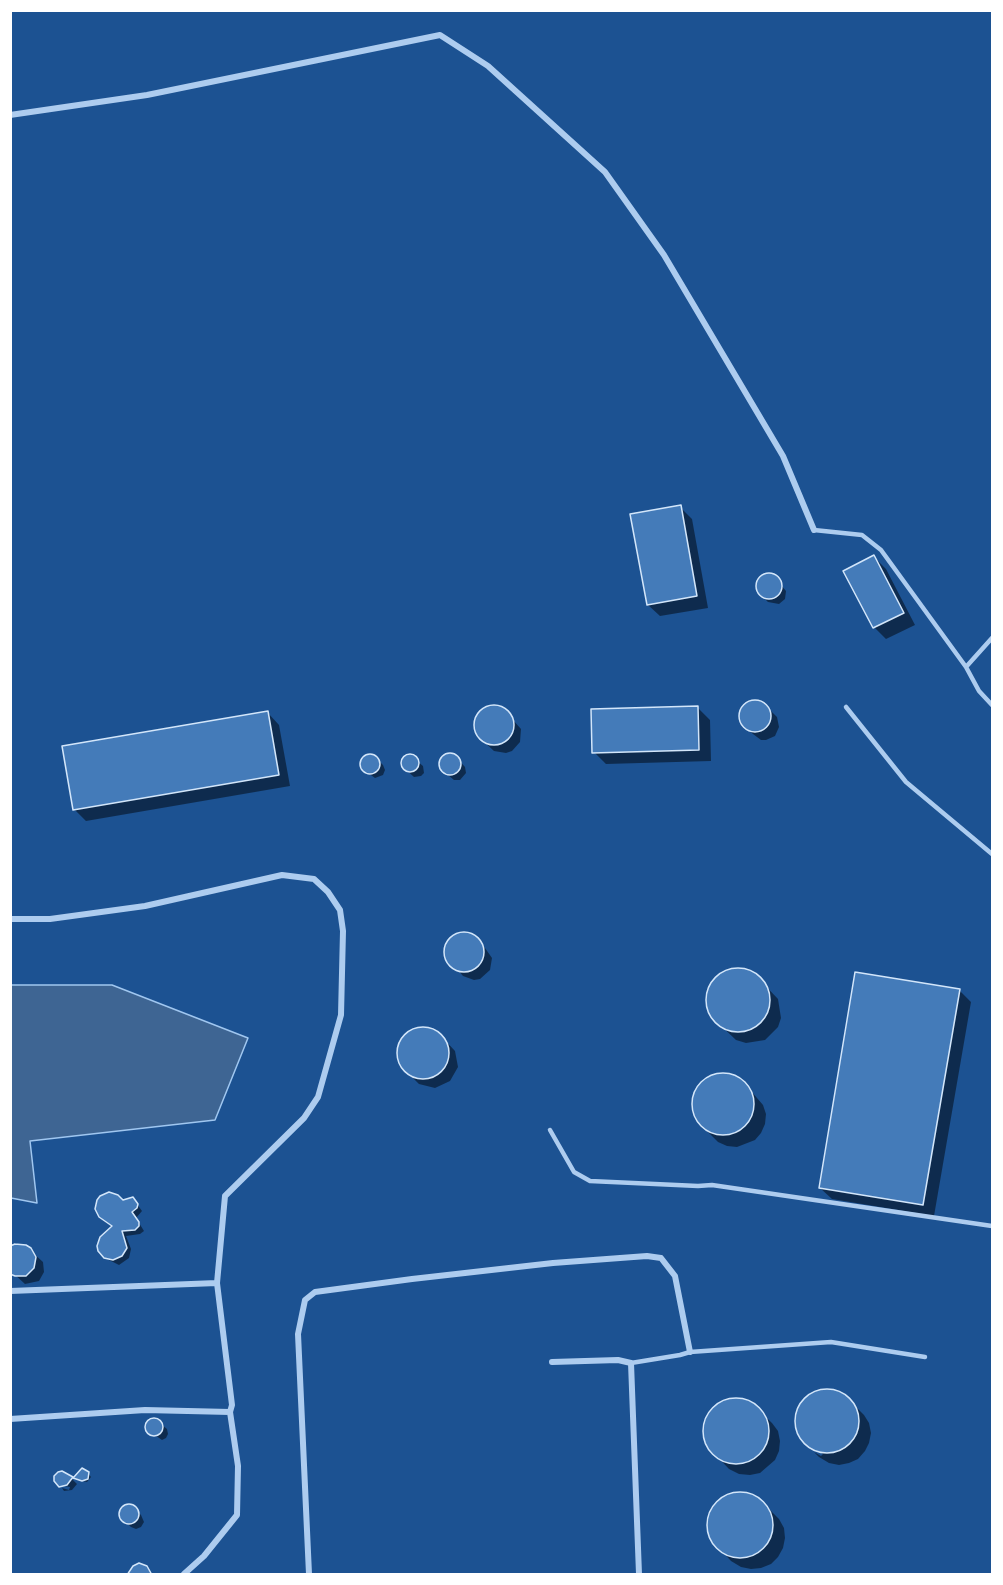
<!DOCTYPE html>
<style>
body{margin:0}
#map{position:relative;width:1003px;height:1585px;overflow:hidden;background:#1c5292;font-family:Helvetica,sans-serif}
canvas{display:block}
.frame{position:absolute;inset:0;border:12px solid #fff;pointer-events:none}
</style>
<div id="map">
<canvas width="1003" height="1585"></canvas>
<div class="frame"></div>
</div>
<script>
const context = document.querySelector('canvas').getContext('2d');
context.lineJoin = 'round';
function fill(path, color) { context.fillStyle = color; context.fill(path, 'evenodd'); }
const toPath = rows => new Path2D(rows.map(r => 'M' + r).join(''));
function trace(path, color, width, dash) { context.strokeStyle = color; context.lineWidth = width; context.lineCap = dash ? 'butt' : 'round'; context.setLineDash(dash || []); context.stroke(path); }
const water = toPath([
 [11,985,112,985,248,1038,215,1120,30,1141,37,1203,11,1198,11,985]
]);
const shadow = toPath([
 [680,507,692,519,708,608,660,616,648,605],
 [874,557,886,569,915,625,886,639,874,627],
 [765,576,773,576,786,591,785,599,779,604,768,602,762,596,757,586,759,580],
 [755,701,764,704,777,717,779,727,775,736,766,740,761,740,753,734,743,725,740,716,746,704],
 [492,707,504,710,521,729,520,742,512,751,506,753,494,751,480,738,475,727,478,716,481,712],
 [698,708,710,720,711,761,606,764,594,752],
 [268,713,279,725,290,786,86,821,74,809],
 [369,755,377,759,383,765,385,770,383,775,375,778,364,770,361,762,364,757],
 [411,756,423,766,424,773,421,776,414,777,403,767,403,762,406,757],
 [445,756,455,756,465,767,466,773,460,780,454,780,442,770,441,761],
 [464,934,476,938,485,948,492,958,490,970,480,979,474,980,463,976,447,957,446,952,449,941,453,937],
 [732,970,742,970,759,979,778,999,781,1018,778,1027,765,1040,746,1043,736,1040,715,1020,709,1011,707,1001,709,991,714,981,722,974],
 [959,990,971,1002,934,1216,832,1199,820,1188],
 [426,1029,441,1036,455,1051,458,1067,450,1081,435,1088,419,1084,404,1069,398,1053,400,1045,410,1032],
 [718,1075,728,1075,745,1084,763,1105,766,1114,765,1124,761,1133,755,1140,737,1147,727,1146,718,1142,698,1122,693,1113,692,1103,695,1093,700,1084,708,1078],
 [134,1200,142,1211,136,1218,144,1231,140,1234,126,1236,131,1249,129,1258,119,1265,107,1259,102,1254,122,1201],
 [33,1253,43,1262,44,1272,39,1281,25,1284,13,1273],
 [825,1390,844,1395,864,1415,869,1423,871,1433,869,1443,865,1451,858,1459,849,1463,839,1465,829,1463,819,1457,814,1452,821,1456,823,1454,807,1445,800,1437,796,1427,796,1416,799,1406,806,1398,815,1392],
 [732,1399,742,1400,751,1403,772,1423,778,1431,780,1441,779,1451,775,1460,760,1473,750,1475,739,1474,729,1469,709,1448,705,1439,704,1428,707,1418,713,1409,721,1403],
 [155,1419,167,1429,168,1434,166,1438,162,1440,149,1431,148,1424],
 [82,1470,87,1472,91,1477,87,1482,74,1479],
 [72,1479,77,1484,72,1490,64,1491,62,1488,69,1490,70,1487,59,1485],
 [740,1493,750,1495,759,1499,779,1519,784,1528,785,1538,783,1548,778,1557,771,1564,761,1568,751,1569,741,1567,731,1561,712,1540,709,1530,709,1519,713,1509,720,1501,729,1495],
 [128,1506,135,1509,141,1515,144,1522,141,1527,136,1529,131,1527,125,1521,121,1514,123,1509]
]);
const building = toPath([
 [681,505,697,596,647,605,630,514,681,505],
 [874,555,904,613,873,628,843,571,874,555],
 '756 586a13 13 0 1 1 26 0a13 13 0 1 1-26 0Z',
 '739 716a16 16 0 1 1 32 0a16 16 0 1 1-32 0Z',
 '474 725a20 20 0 1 1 40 0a20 20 0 1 1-40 0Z',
 [698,706,699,750,592,753,591,709,698,706],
 [268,711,279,775,73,810,62,746,268,711],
 '439 764a11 11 0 1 1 22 0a11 11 0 1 1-22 0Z',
 '360 764a10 10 0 1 1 20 0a10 10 0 1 1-20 0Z',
 '401 763a9 9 0 1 1 18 0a9 9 0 1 1-18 0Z',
 '444 952a20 20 0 1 1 40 0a20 20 0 1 1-40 0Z',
 '706 1000a32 32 0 1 1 64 0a32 32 0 1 1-64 0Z',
 [855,972,960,989,923,1205,819,1188,855,972],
 '397 1053a26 26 0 1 1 52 0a26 26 0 1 1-52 0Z',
 '692 1104a31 31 0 1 1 62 0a31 31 0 1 1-62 0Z',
 [109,1192,118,1195,123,1200,133,1197,138,1204,137,1208,132,1212,139,1222,139,1226,135,1230,122,1231,127,1248,122,1256,113,1260,104,1258,98,1251,97,1246,100,1237,112,1226,99,1217,95,1209,97,1200,100,1196,109,1192],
 [15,1244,26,1245,31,1248,36,1257,34,1268,26,1276,15,1276,10,1274,10,1246,15,1244],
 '795 1421a32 32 0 1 1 64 0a32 32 0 1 1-64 0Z',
 '703 1431a33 33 0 1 1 66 0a33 33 0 1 1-66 0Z',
 '145 1427a9 9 0 1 1 18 0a9 9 0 1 1-18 0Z',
 [82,1468,89,1472,88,1479,82,1481,73,1478,82,1468],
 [62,1471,73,1477,67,1485,59,1487,54,1481,54,1476,58,1472,62,1471],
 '707 1525a33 33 0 1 1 66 0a33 33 0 1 1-66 0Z',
 '119 1514a10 10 0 1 1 20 0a10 10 0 1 1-20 0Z',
 [139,1563,147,1566,152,1575,127,1575,133,1566,139,1563]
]);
const service = toPath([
 [814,530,862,535,881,550,966,667],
 [992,638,966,667,979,691,992,705],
 [846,707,906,782,992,854],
 [550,1130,574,1172,590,1181,698,1186,712,1185,992,1226],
 [631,1363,680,1355,690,1352,831,1342,925,1357]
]);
const minor = toPath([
 [10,115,147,95,440,35,488,66,605,172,664,255,783,456,814,530],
 [10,919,50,919,145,906,282,875,314,879,328,892,340,910,343,931,341,1015,318,1097,304,1118,225,1196,217,1283,232,1405,230,1412,238,1466,237,1515,204,1556,184,1574],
 [10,1291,217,1283],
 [552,1362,618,1360,631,1363,639,1574],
 [10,1419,145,1410,230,1412],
 [309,1574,298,1334,305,1300,315,1292,412,1279,553,1263,647,1256,661,1258,675,1276,690,1352]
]);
fill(water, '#3e6593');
trace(water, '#a0c7f0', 1.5);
fill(shadow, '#0007');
fill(building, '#447bb9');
trace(building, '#d3e6fa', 1.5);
trace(service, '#adccef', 4.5);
trace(minor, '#adccef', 6);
</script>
